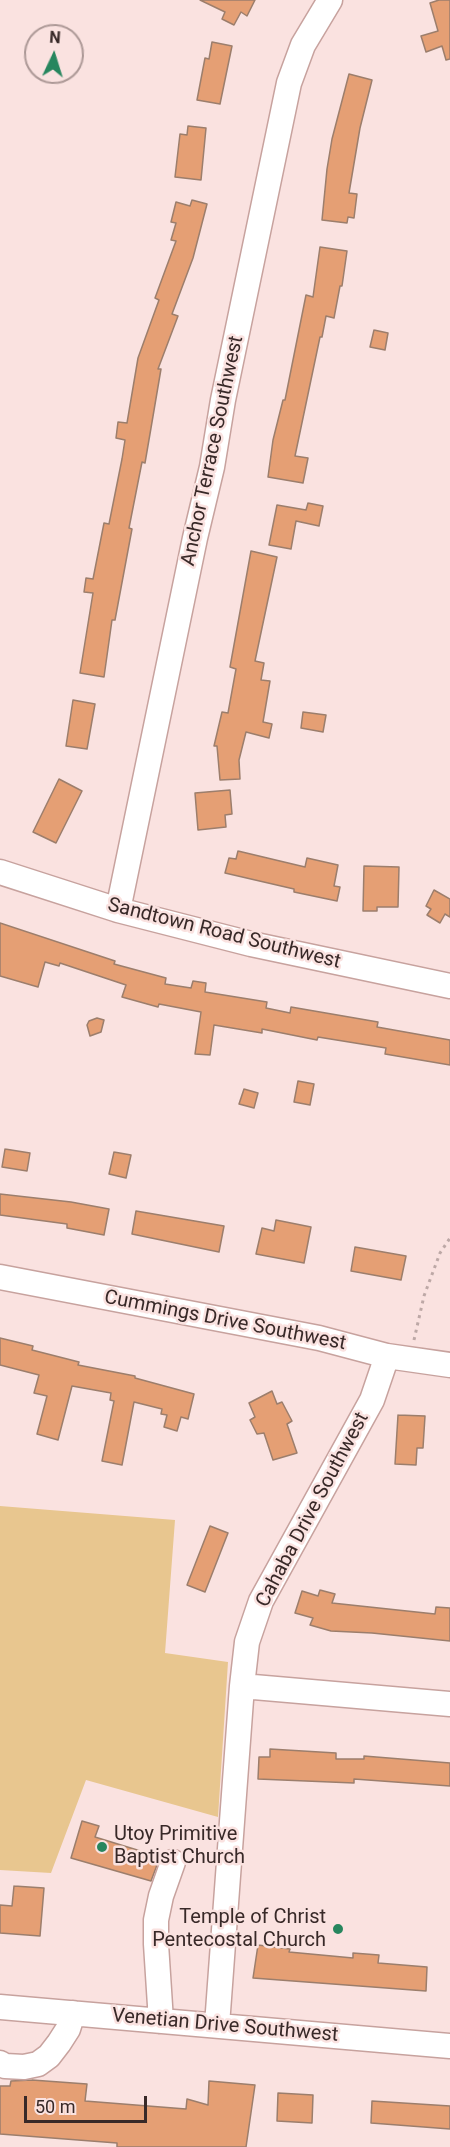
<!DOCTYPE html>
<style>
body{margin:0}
#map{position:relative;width:450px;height:2147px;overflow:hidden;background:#fae2e0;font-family:Roboto,sans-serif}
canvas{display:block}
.north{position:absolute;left:24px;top:24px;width:60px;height:60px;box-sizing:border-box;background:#fae2e0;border:2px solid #ac9896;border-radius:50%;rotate:4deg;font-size:16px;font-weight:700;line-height:24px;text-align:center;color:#382928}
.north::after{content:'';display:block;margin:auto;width:21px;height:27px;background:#27865e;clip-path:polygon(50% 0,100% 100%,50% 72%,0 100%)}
.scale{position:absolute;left:24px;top:2096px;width:123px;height:27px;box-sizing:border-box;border:3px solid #382928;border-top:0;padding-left:8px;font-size:18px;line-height:21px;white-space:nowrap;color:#382928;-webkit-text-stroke:4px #fae2e0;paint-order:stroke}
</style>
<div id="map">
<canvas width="450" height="2147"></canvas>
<div class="north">N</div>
<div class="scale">50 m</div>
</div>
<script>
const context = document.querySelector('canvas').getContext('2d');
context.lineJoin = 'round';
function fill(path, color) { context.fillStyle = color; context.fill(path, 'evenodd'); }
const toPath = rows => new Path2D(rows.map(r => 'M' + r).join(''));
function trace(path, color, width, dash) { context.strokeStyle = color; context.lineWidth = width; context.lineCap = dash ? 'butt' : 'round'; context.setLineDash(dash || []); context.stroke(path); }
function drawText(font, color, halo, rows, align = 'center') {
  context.font = font + ' Roboto,sans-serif'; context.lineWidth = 5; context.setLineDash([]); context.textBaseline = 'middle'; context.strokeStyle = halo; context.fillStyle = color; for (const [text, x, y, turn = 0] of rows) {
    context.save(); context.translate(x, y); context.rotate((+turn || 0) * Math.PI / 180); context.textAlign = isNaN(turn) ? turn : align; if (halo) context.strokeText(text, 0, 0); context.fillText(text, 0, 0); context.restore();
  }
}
const green = toPath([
 [0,1506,175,1520,165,1653,228,1662,218,1817,86,1780,51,1873,0,1870]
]);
const building = toPath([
 [200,0,255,0,247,16,241,12,234,25,222,19,225,12,200,0],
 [439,0,450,0,450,59,446,60,442,46,426,52,421,36,438,31,430,3,439,0],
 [212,42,232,46,220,104,197,100,205,58,209,59,212,42],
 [349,74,372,80,360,128,349,193,357,194,354,218,348,217,347,223,322,220,327,169,332,139,349,74],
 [188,126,206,128,201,180,175,177,180,134,187,135,188,126],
 [192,200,207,204,193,258,172,314,178,316,158,369,161,369,151,428,145,463,142,462,129,528,132,529,115,620,112,620,104,677,80,673,93,593,84,592,86,578,93,579,104,523,109,524,122,459,125,440,116,438,118,422,127,423,138,358,159,300,155,298,176,241,171,240,176,223,171,222,176,202,190,206,192,200],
 [320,247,347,251,342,286,340,286,334,318,326,316,322,337,320,337,295,456,308,458,303,483,268,477,273,440,283,400,285,400,306,295,313,297,320,247],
 [374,330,388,333,385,350,370,347,374,330],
 [308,503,323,506,319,526,296,521,291,549,269,545,277,505,306,510,308,503],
 [251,551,277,557,255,661,264,663,261,680,270,681,263,722,272,724,269,738,246,732,239,760,240,779,220,780,217,746,214,746,222,712,228,713,236,669,230,667,251,551],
 [73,700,95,704,87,749,66,746,73,700],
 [303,712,326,715,323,732,301,728,303,712],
 [59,779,82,791,56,843,33,832,59,779],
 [230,790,232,814,225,815,226,827,198,830,195,793,230,790],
 [238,851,305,867,307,858,338,865,334,886,340,887,337,901,294,892,294,889,225,873,229,858,236,859,238,851],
 [364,866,399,867,398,907,377,907,377,911,363,911,364,866],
 [434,890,450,899,450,917,445,914,440,923,427,915,431,909,426,906,434,890],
 [0,923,115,961,114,964,166,978,165,984,191,988,193,981,206,983,205,992,267,1002,266,1008,290,1013,291,1007,378,1022,377,1027,450,1040,450,1065,385,1054,386,1048,318,1037,317,1040,262,1029,262,1033,214,1025,210,1055,195,1054,201,1012,159,1004,158,1007,122,997,126,985,60,963,59,966,45,962,38,987,0,976,0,923],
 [97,1018,104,1020,101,1032,90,1036,87,1025,89,1021,97,1018],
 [298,1081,314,1084,310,1105,294,1102,298,1081],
 [244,1089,258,1093,254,1108,239,1104,244,1089],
 [5,1149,30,1153,27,1171,2,1167,5,1149],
 [114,1152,131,1155,126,1178,109,1174,114,1152],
 [0,1194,71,1202,109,1209,104,1235,67,1228,67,1224,0,1215,0,1194],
 [136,1211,224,1226,219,1252,132,1234,136,1211],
 [276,1220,311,1227,304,1263,256,1254,262,1228,274,1231,276,1220],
 [355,1247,406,1256,401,1280,351,1271,355,1247],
 [0,1338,33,1346,32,1350,79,1362,78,1365,135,1376,135,1378,194,1394,188,1419,181,1417,177,1431,164,1427,167,1415,161,1414,162,1409,134,1402,122,1465,102,1461,114,1401,110,1400,111,1393,72,1386,58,1440,37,1434,47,1396,34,1393,39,1375,0,1365,0,1338],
 [272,1391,277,1404,282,1402,292,1421,287,1424,297,1453,273,1460,264,1433,257,1434,250,1420,255,1417,249,1403,272,1391],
 [398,1415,425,1416,423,1448,417,1448,416,1465,395,1464,398,1415],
 [210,1526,228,1533,205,1592,187,1585,210,1526],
 [320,1590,335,1594,332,1603,435,1614,436,1607,450,1608,450,1641,372,1633,331,1631,310,1625,313,1618,295,1613,302,1591,318,1596,320,1590],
 [270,1749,336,1753,336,1759,364,1759,364,1756,450,1763,450,1786,354,1779,354,1783,258,1779,259,1757,270,1757,270,1749],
 [82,1821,99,1826,95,1837,160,1857,151,1881,71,1858,82,1821],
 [14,1886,44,1888,40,1936,0,1933,0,1905,12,1906,14,1886],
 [258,1945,290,1949,289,1952,353,1958,353,1953,379,1955,378,1963,427,1967,426,1991,253,1978,258,1945],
 [32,2080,87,2084,85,2101,186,2109,187,2099,208,2105,209,2081,255,2085,246,2147,117,2147,117,2143,0,2134,0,2086,10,2086,11,2081,32,2080],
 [278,2093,313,2095,312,2123,277,2121,278,2093],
 [372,2101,450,2106,450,2129,371,2123,372,2101]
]);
const path = toPath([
 [414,1340,424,1296,440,1253,450,1238]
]);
const minor = toPath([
 [0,872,118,910,251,944,450,986],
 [118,910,195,538,212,467,223,400,289,83,303,45,330,0],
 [0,1277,319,1338,387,1356,450,1365],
 [242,1686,450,1704],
 [0,2007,450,2046],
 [161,2021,156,1944,156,1920,161,1896,173,1862],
 [217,2025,242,1686,247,1642,261,1601,372,1400,387,1356],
 [0,2063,5,2066,24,2067,38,2064,49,2056,59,2043,68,2029,73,2013]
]);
const markers = [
 [102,1847,6,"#27865e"],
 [338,1929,6,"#27865e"]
];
const streetNames = [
 ["Anchor Terrace Southwest",213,451,-78],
 ["Sandtown Road Southwest",224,934,14],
 ["Cummings Drive Southwest",225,1321,11],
 ["Cahaba Drive Southwest",313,1510,-62],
 ["Venetian Drive Southwest",225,2026,5]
];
const poiNames = [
 ["Utoy Primitive",114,1835],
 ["Baptist Church",114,1858],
 ["Temple of Christ",326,1918,"right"],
 ["Pentecostal Church",326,1941,"right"]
];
fill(green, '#e8c68f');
fill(building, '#e59f74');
trace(building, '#9c7e6c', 1.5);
trace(minor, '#c7a29e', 27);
trace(path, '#bda8a6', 3, [3, 4.5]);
trace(minor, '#fff', 24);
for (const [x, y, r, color] of markers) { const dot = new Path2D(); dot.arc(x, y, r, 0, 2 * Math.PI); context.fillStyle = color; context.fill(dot); trace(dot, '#fae2e0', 2); }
drawText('20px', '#382928', '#fae2e0', streetNames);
drawText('20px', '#382928', '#fae2e0', poiNames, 'left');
</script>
